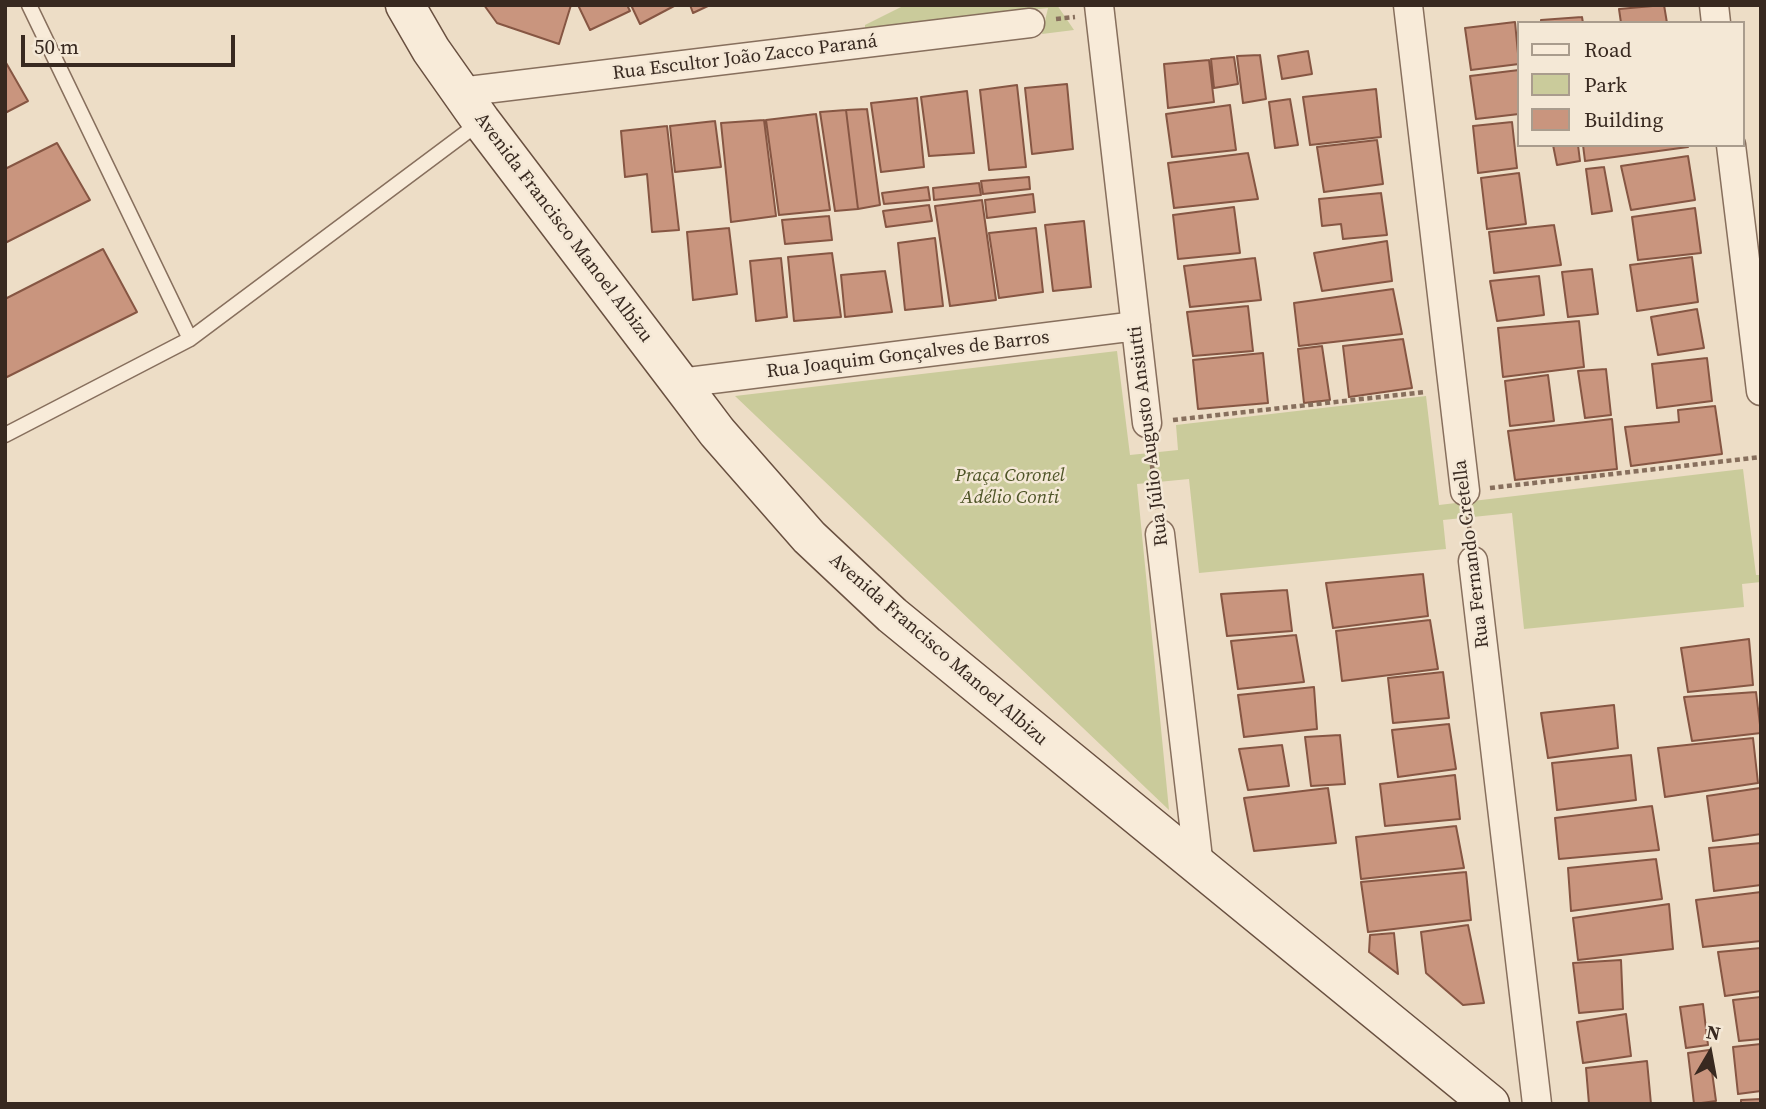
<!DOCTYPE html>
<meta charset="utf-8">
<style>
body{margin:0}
#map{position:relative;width:1766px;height:1109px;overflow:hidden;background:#edddc6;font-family:"Source Serif 4",serif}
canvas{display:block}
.frame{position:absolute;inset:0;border:7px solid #382920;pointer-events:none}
.legend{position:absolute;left:1517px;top:21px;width:228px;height:126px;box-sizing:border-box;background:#f4e8d6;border:2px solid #a99c8d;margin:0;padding:9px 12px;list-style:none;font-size:21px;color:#382920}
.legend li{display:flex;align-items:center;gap:14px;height:35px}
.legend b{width:35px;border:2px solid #a99c8d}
.north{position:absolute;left:1675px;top:1018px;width:70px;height:70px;-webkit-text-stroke:5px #f4e8d6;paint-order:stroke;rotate:10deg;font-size:19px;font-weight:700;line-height:28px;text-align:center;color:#382920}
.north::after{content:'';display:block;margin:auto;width:24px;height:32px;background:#382920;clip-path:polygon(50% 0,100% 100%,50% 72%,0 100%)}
.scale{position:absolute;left:21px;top:35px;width:214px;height:32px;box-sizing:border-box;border:4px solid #382920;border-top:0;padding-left:9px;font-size:21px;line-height:24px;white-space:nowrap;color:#382920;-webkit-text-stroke:5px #f4e8d6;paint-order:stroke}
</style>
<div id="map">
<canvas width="1766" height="1109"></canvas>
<div class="frame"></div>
<ul class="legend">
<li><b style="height:9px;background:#f8ebd9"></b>Road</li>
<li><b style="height:19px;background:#cacb9b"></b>Park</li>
<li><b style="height:19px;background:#c9957e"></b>Building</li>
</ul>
<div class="north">N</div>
<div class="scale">50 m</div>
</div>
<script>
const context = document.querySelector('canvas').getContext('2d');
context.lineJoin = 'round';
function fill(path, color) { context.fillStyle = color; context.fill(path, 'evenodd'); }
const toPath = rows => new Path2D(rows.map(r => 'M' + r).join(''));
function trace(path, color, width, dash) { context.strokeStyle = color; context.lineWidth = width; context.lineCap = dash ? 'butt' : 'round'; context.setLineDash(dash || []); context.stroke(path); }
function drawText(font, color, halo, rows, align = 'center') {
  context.font = font + ' "Source Serif 4",serif'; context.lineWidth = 5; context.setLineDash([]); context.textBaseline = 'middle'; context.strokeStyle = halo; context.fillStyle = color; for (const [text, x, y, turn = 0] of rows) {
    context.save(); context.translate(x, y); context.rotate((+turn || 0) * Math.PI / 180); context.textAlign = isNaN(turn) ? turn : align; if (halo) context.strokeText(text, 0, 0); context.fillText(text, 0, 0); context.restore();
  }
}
const green = toPath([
 [905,5,1057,5,1074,30,1042,34,1048,8,865,30,865,25],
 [1117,351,1130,455,1178,450,1176,425,1426,396,1439,505,1743,469,1756,575,1761,575,1761,582,1742,584,1744,607,1524,629,1512,513,1443,520,1446,549,1199,573,1189,479,1137,484,1169,810,735,396]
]);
const building = toPath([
 [484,5,571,5,559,44,497,23,484,5],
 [578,5,627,5,630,11,590,30,578,5],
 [631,5,676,5,640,24,631,5],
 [690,5,710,5,693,13,690,5],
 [1664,5,1667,23,1621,23,1619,9,1664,5],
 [1582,17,1583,23,1541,23,1541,20,1582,17],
 [1515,22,1519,64,1471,70,1465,28,1515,22],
 [1308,51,1312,74,1282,79,1278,56,1308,51],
 [1260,55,1266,99,1243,103,1237,56,1260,55],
 [1234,57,1238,84,1214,88,1211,59,1234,57],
 [1209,60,1214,102,1168,108,1164,64,1209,60],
 [5,61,28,101,5,113,5,61],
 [1519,70,1519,114,1476,119,1470,76,1519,70],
 [1067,84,1073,149,1032,154,1025,88,1067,84],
 [1017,85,1026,167,989,170,980,90,1017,85],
 [1376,89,1381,137,1310,145,1303,97,1376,89],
 [967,91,974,153,929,156,921,97,967,91],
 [917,98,924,167,881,172,871,103,917,98],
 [1290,99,1298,145,1275,148,1269,102,1290,99],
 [1230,105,1236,150,1172,157,1166,114,1230,105],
 [867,109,880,205,858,209,846,110,867,109],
 [846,110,858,209,835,211,820,112,846,110],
 [816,114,830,210,779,215,766,120,816,114],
 [764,120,776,216,731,222,721,123,764,120],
 [715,121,721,167,675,172,670,126,715,121],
 [1512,122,1517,168,1478,173,1473,126,1512,122],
 [667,126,679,230,652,232,647,174,625,177,621,131,667,126],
 [1377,140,1383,184,1324,192,1317,147,1377,140],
 [57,143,90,200,5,243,5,169,57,143],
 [1553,145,1578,145,1580,161,1557,165,1553,145],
 [1583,145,1688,145,1688,147,1585,161,1583,145],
 [1248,153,1258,199,1174,208,1168,163,1248,153],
 [1688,156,1695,200,1631,210,1621,166,1688,156],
 [1604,167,1612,211,1592,214,1586,169,1604,167],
 [1519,173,1526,224,1487,229,1481,178,1519,173],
 [1029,177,1030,189,983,194,981,181,1029,177],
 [979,183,981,195,934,200,933,188,979,183],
 [928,187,930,200,884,204,882,193,928,187],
 [1381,193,1387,235,1343,239,1341,224,1322,226,1319,199,1381,193],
 [1033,194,1035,212,987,218,985,200,1033,194],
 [982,200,996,300,950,306,935,206,982,200],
 [929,205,932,221,886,227,883,211,929,205],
 [1234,207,1240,253,1178,259,1173,215,1234,207],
 [1695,208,1701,253,1638,260,1632,217,1695,208],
 [829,216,832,240,785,244,782,220,829,216],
 [1084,221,1091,287,1053,291,1045,225,1084,221],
 [1554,225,1561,265,1494,273,1489,232,1554,225],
 [729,228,737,294,693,300,687,232,729,228],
 [1036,228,1043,292,999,298,989,233,1036,228],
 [935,238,943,306,905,310,898,243,935,238],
 [1387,241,1392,281,1322,291,1314,253,1387,241],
 [103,249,137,312,5,378,5,299,103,249],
 [832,253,841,317,794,321,788,257,832,253],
 [1692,257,1698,302,1637,311,1630,265,1692,257],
 [781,258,787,317,756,321,750,261,781,258],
 [1255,258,1261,300,1190,307,1184,266,1255,258],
 [1592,269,1598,314,1568,317,1562,272,1592,269],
 [885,271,892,312,845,317,841,275,885,271],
 [1539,276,1544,315,1497,321,1490,281,1539,276],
 [1393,289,1402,334,1299,346,1294,303,1393,289],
 [1248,306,1253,351,1193,356,1187,312,1248,306],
 [1697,309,1704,348,1658,355,1651,317,1697,309],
 [1579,321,1584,367,1503,377,1498,328,1579,321],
 [1403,339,1412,388,1349,397,1343,346,1403,339],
 [1322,346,1330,400,1304,403,1298,349,1322,346],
 [1263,353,1268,403,1198,409,1193,360,1263,353],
 [1707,358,1712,401,1657,408,1652,364,1707,358],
 [1606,369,1611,415,1585,418,1578,371,1606,369],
 [1548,375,1554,421,1510,426,1505,381,1548,375],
 [1715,406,1722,454,1631,466,1625,427,1679,422,1678,410,1715,406],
 [1612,419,1617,469,1515,480,1508,431,1612,419],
 [1423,574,1428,616,1333,628,1326,583,1423,574],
 [1287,590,1292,631,1227,636,1221,594,1287,590],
 [1430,620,1438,669,1342,681,1336,631,1430,620],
 [1296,635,1304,682,1238,689,1231,641,1296,635],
 [1749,639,1753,685,1688,692,1681,648,1749,639],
 [1443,672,1449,718,1393,723,1388,678,1443,672],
 [1314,687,1317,729,1244,737,1238,695,1314,687],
 [1756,692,1761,733,1692,741,1684,697,1756,692],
 [1614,705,1618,748,1548,758,1541,713,1614,705],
 [1449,724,1456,769,1398,777,1392,730,1449,724],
 [1340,735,1345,784,1311,786,1305,737,1340,735],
 [1753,738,1758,783,1665,797,1658,748,1753,738],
 [1282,745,1289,786,1248,790,1239,749,1282,745],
 [1631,755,1636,800,1557,810,1552,763,1631,755],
 [1455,775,1460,819,1385,826,1380,784,1455,775],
 [1328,788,1336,843,1254,851,1244,798,1328,788],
 [1760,788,1761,834,1713,841,1707,796,1760,788],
 [1652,806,1659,850,1559,859,1555,818,1652,806],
 [1456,826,1464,868,1361,879,1356,837,1456,826],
 [1761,843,1761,885,1714,891,1709,848,1761,843],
 [1656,859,1662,899,1571,911,1568,868,1656,859],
 [1466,872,1471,920,1368,932,1361,882,1466,872],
 [1761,892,1761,941,1703,947,1696,900,1761,892],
 [1669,904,1673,949,1578,960,1573,918,1669,904],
 [1468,925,1484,1003,1463,1005,1426,973,1421,932,1468,925],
 [1394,933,1398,974,1369,952,1370,935,1394,933],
 [1761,948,1761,991,1725,996,1718,952,1761,948],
 [1621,960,1623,1009,1579,1013,1573,963,1621,960],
 [1761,997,1761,1039,1739,1041,1733,1000,1761,997],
 [1703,1004,1708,1045,1686,1048,1680,1007,1703,1004],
 [1626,1014,1631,1056,1583,1063,1577,1022,1626,1014],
 [1761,1044,1761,1091,1738,1094,1733,1047,1761,1044],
 [1709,1050,1716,1101,1694,1104,1688,1053,1709,1050],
 [1647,1061,1651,1104,1589,1104,1586,1068,1647,1061],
 [1761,1099,1761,1104,1741,1104,1741,1100,1761,1099]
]);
const path = toPath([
 [1056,19,1075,17],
 [1173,420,1425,392],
 [1150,448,1157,509],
 [1490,488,1761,457],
 [1468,516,1470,535]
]);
const lane = toPath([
 [29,5,190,339],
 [5,435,190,339,479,123]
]);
const street = toPath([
 [1099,5,1147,423],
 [1408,5,1465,491],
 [1714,5,1716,23],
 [460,92,1030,23],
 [1731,145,1761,391],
 [680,383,1136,326],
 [1160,534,1199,867],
 [1473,561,1537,1104]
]);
const secondary = toPath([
 [405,5,431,50,481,121,680,383,717,432,809,537,892,615,1490,1104]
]);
const streetNames = [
 ["Rua Escultor João Zacco Paraná",745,58,-7],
 ["Avenida Francisco Manoel Albizu",563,228,53],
 ["Rua Joaquim Gonçalves de Barros",908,355,-7],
 ["Rua Júlio Augusto Ansiutti",1149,436,-97],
 ["Rua Fernando Cretella",1472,554,-97],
 ["Avenida Francisco Manoel Albizu",938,650,41]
];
const parkNames = [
 ["Praça Coronel",1010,476],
 ["Adélio Conti",1010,498]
];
fill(green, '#cacb9b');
fill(building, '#c9957e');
trace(building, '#865643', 2);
trace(lane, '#876f5d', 17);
trace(street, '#876f5d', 31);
trace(secondary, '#695040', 41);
trace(path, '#876f5d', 4.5, [5, 3.5]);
trace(lane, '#f8ebd9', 14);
trace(street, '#f8ebd9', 28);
trace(secondary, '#f8ebd9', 38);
drawText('19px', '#382920', '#f4e8d6', streetNames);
drawText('italic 19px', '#4e5427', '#f4e8d6', parkNames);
</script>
